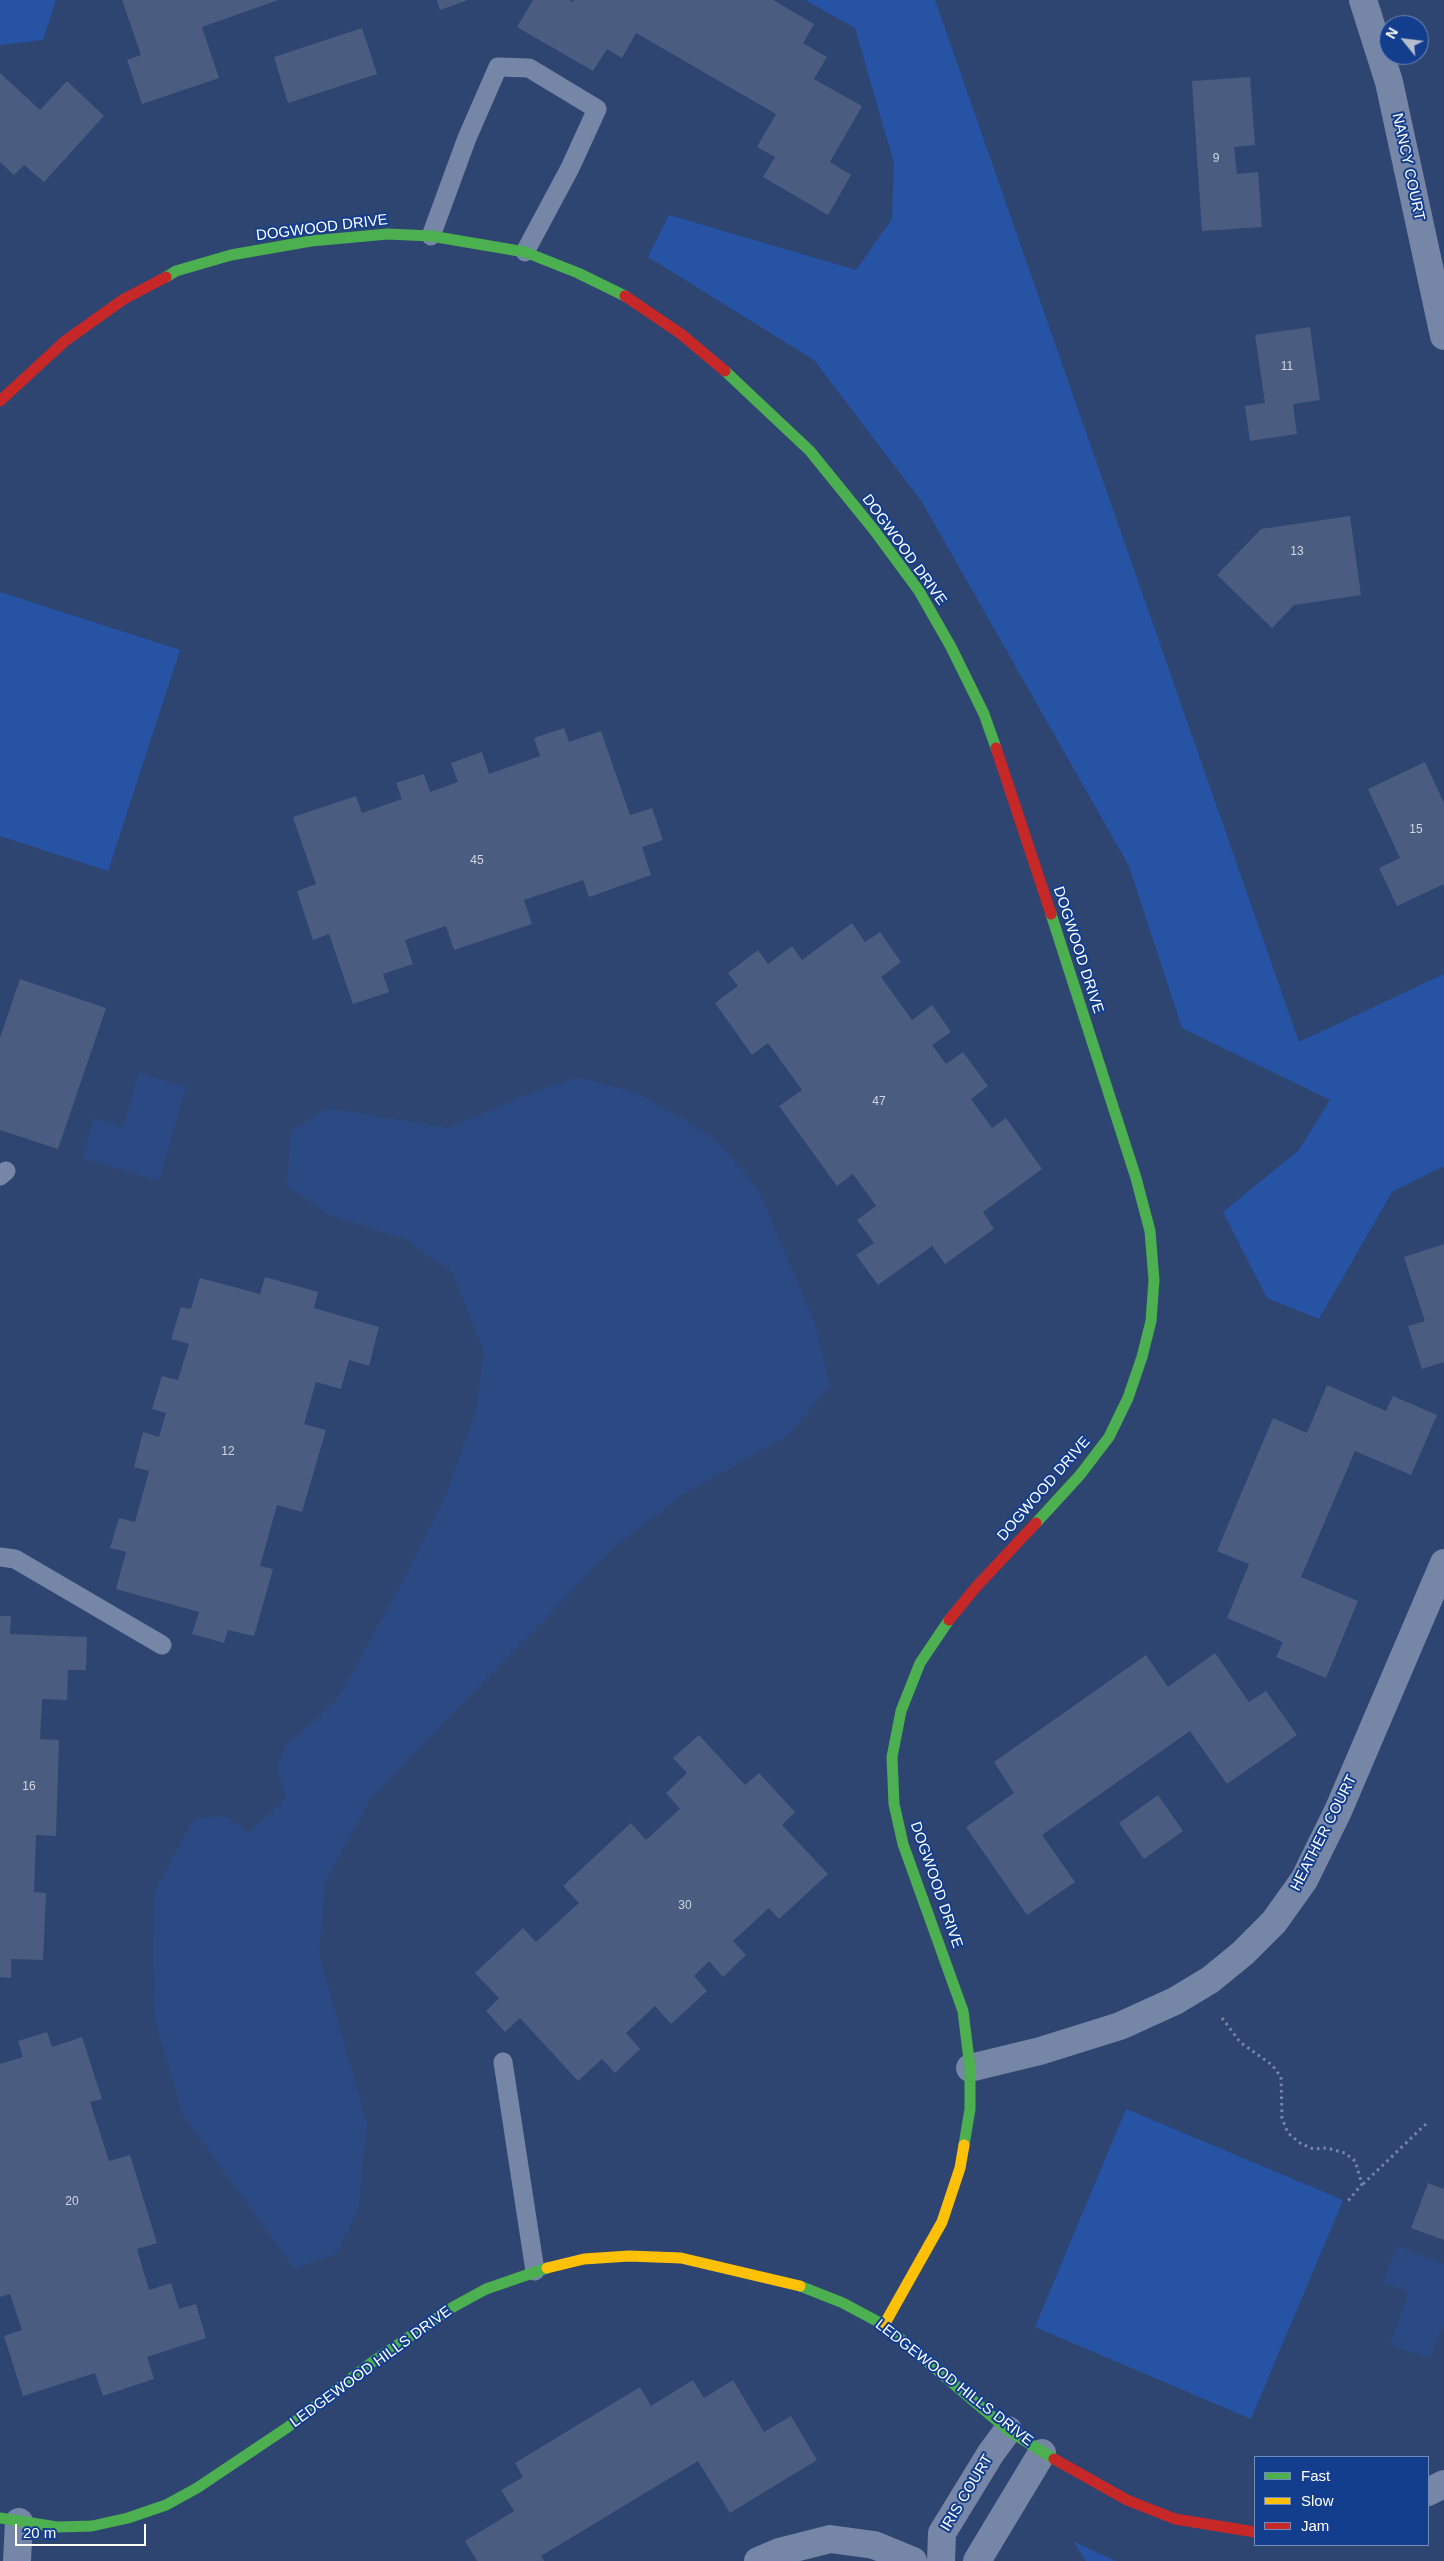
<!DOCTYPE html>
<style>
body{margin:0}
#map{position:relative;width:1444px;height:2561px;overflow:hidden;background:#2f4571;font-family:Arial,sans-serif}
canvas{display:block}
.legend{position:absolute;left:1254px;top:2456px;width:175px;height:90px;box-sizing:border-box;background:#133d8d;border:1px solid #718bbb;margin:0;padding:6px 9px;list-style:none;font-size:15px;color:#fff}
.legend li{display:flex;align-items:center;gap:10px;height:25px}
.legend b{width:25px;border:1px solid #718bbb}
.north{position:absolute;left:1379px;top:15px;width:50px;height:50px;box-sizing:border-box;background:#133d8d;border:1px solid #718bbb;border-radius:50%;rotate:299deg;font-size:14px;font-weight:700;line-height:20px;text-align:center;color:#fff}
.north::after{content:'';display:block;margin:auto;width:18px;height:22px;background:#b6becd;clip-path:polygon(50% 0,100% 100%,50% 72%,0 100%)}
.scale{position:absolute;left:15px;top:2524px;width:131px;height:22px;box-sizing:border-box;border:2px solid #fff;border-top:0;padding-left:6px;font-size:15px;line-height:18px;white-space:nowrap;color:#fff;-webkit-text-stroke:4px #133d8d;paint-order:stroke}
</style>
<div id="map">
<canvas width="1444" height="2561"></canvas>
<ul class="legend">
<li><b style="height:6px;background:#4caf50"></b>Fast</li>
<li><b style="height:6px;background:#ffc107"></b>Slow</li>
<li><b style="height:6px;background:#c62828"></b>Jam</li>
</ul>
<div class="north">N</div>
<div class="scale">20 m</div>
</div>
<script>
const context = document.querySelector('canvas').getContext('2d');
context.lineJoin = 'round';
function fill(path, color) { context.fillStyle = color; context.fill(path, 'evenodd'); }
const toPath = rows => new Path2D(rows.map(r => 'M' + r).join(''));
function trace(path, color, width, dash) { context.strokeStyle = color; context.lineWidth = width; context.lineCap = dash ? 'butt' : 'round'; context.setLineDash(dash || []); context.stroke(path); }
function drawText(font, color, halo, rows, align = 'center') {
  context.font = font + ' Arial,sans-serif'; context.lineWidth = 4; context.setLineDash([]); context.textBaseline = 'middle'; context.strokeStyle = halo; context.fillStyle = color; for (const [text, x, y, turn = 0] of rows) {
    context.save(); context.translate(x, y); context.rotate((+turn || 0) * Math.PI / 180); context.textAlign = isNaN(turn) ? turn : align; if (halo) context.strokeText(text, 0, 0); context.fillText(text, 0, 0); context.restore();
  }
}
const green = toPath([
 [0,0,56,0,43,40,0,45],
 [805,0,935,0,1299,1042,1444,974,1444,1166,1392,1192,1319,1319,1267,1298,1223,1212,1299,1150,1330,1100,1182,1028,1129,866,922,502,814,360,648,257,669,215,856,270,892,219,894,163,855,28],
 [0,592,180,650,108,871,0,836],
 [1126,2109,1343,2200,1251,2419,1035,2327],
 [1073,2541,1115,2561,1086,2561]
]);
const water = toPath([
 [139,1073,186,1087,159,1181,82,1158,94,1118,123,1127],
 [578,1077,637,1093,713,1137,758,1189,815,1324,830,1386,787,1436,681,1495,613,1548,370,1799,325,1882,319,1955,367,2124,358,2210,336,2254,294,2268,183,2115,155,2019,153,1949,155,1891,194,1819,224,1816,249,1832,286,1798,277,1766,287,1744,337,1700,403,1581,445,1497,476,1411,484,1352,452,1272,405,1239,330,1215,287,1186,291,1131,328,1108,449,1128,520,1097],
 [1397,2246,1444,2264,1444,2322,1430,2359,1390,2344,1409,2292,1383,2283]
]);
const building = toPath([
 [122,0,278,0,202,27,219,78,142,104,127,60,141,55],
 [437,0,468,0,440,10],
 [533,0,569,0,573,2,574,0,773,0,814,24,803,43,827,57,814,79,862,106,830,162,851,175,828,215,763,177,775,157,757,147,776,114,636,33,622,58,607,49,593,71,517,27],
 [362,28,377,74,288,103,274,57],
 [0,73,40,110,67,81,104,116,44,182,24,165,14,175,0,162],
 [1250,77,1255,145,1234,147,1237,174,1258,172,1262,227,1202,231,1192,81],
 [1310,327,1320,400,1293,404,1297,434,1250,441,1245,406,1265,403,1255,335],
 [1350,516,1361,595,1294,605,1272,628,1217,575,1261,529],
 [564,728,569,742,601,731,630,815,652,808,663,840,642,847,651,875,589,897,583,880,524,900,532,924,454,950,446,926,405,940,413,964,383,974,389,992,353,1004,329,934,313,940,297,891,316,884,293,817,356,796,362,813,402,799,396,783,424,774,430,792,458,782,451,763,482,752,489,774,540,756,534,738],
 [1425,762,1444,803,1444,884,1397,906,1379,868,1400,858,1368,789],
 [852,923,865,942,880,932,901,962,881,977,912,1020,932,1005,951,1032,932,1045,946,1064,963,1052,988,1086,971,1099,992,1128,1006,1118,1042,1169,983,1212,994,1229,945,1264,932,1246,878,1285,856,1255,874,1243,857,1220,876,1206,853,1174,837,1186,779,1106,802,1090,768,1043,752,1055,715,1003,738,986,728,973,758,950,768,964,792,946,802,960],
 [20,979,106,1008,58,1149,0,1130,0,1038],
 [1444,1244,1444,1362,1422,1369,1408,1326,1425,1321,1404,1257],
 [265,1277,318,1292,314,1308,379,1327,369,1366,349,1360,341,1389,316,1382,304,1424,326,1430,302,1512,277,1505,260,1566,273,1569,254,1636,228,1630,224,1643,192,1634,199,1612,116,1589,126,1552,110,1548,119,1518,135,1522,149,1471,134,1467,143,1432,159,1437,166,1413,152,1409,162,1376,178,1380,189,1344,171,1339,181,1307,191,1309,200,1278,260,1294],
 [1327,1385,1386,1411,1393,1396,1437,1415,1411,1475,1355,1451,1301,1577,1358,1601,1326,1678,1276,1657,1283,1642,1227,1618,1249,1564,1217,1551,1273,1418,1307,1433],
 [0,1616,11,1616,10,1634,87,1637,86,1670,68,1670,67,1700,42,1699,40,1739,59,1740,56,1836,36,1835,34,1892,46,1893,43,1960,11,1959,11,1978,0,1977],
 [1215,1653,1249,1702,1266,1691,1297,1735,1227,1784,1190,1731,1042,1835,1075,1882,1027,1915,966,1827,1014,1793,994,1762,1146,1655,1168,1687],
 [699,1735,745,1785,759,1773,795,1812,782,1825,828,1874,779,1919,769,1908,733,1941,746,1955,723,1977,709,1961,694,1976,707,1991,671,2024,655,2006,626,2033,640,2049,615,2073,602,2059,578,2081,520,2018,505,2032,486,2011,499,1998,475,1973,523,1928,536,1942,579,1903,563,1886,631,1823,646,1840,680,1809,666,1793,687,1773,673,1758],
 [1158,1795,1183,1831,1144,1859,1119,1823],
 [47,2032,52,2047,82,2037,102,2099,90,2102,109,2161,130,2155,157,2243,137,2249,149,2290,171,2283,179,2309,196,2304,206,2338,147,2357,154,2379,103,2396,95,2373,23,2396,4,2336,22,2330,10,2294,0,2297,0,2064,23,2057,18,2041],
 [1428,2183,1444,2189,1444,2240,1411,2228],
 [693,2380,704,2398,733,2380,764,2432,791,2416,817,2460,730,2513,698,2461,541,2556,544,2561,477,2561,465,2541,514,2511,501,2490,523,2477,515,2463,640,2387,651,2406]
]);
const path = toPath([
 [1222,2018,1240,2042,1272,2065,1281,2077,1282,2118,1288,2133,1300,2143,1313,2149,1327,2148,1345,2153,1355,2161,1362,2184,1348,2201],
 [1363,2184,1427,2123]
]);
const lane = toPath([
 [431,236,467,138,498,67,529,68,597,109,570,168,525,252],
 [0,1176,6,1171],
 [0,1557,15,1559,162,1645],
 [503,2062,535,2271]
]);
const street = toPath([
 [1363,0,1389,82,1444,336],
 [970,2068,1040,2051,1120,2026,1175,2001,1210,1980,1243,1953,1274,1922,1304,1880,1338,1811,1444,1563],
 [1428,2492,1444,2484],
 [17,2561,19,2522],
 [758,2561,779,2552,830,2539,874,2545,913,2561],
 [941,2561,942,2533,991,2453,1008,2430],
 [977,2561,1042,2453]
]);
const fast = toPath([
 [166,277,176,271,231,255,311,241,388,234,431,236,525,252,578,273,625,296],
 [725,371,810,451,874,530,919,591,951,647,984,714,996,748],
 [1036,1523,1080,1475,1109,1437,1128,1398,1142,1357,1151,1321,1154,1280,1150,1231,1136,1178,1051,914],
 [949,1620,920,1663,901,1711,892,1757,894,1804,903,1844,963,2011,970,2068,970,2109,964,2145],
 [800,2286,843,2303,884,2325,1008,2430,1054,2459],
 [0,2518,57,2527,92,2526,128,2518,166,2505,197,2488,288,2427,371,2363,453,2307,486,2289,547,2268]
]);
const slow = toPath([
 [547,2268,584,2259,629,2256,681,2258,800,2286],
 [884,2325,942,2222,960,2168,964,2145]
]);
const jam = toPath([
 [625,296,681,334,725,371],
 [0,401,65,341,124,299,166,277],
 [996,748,1051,914],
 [949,1620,976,1587,1036,1523],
 [1054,2459,1127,2500,1175,2519,1255,2532]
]);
const numberNames = [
 ["9",1216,159],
 ["11",1287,367],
 ["13",1297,552],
 ["15",1416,830],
 ["45",477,861],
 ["47",879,1102],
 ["12",228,1452],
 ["16",29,1787],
 ["30",685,1906],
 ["20",72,2202]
];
const streetNames = [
 ["NANCY COURT",1408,167,78],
 ["DOGWOOD DRIVE",322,228,-7],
 ["DOGWOOD DRIVE",904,550,54],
 ["DOGWOOD DRIVE",1078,950,72],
 ["DOGWOOD DRIVE",1044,1489,-49],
 ["HEATHER COURT",1324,1833,-63],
 ["DOGWOOD DRIVE",936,1885,71],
 ["LEDGEWOOD HILLS DRIVE",371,2367,-36],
 ["LEDGEWOOD HILLS DRIVE",954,2383,38],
 ["IRIS COURT",967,2493,-59]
];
fill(green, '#2653a4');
fill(water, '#2b4a84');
fill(building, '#4a5c7f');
trace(path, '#7686a6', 3, [2.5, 4]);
trace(lane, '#7686a6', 19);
trace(street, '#7686a6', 28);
trace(fast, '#4caf50', 11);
trace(slow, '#ffc107', 11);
trace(jam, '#c62828', 11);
drawText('12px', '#d2d6df', null, numberNames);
drawText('15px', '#fff', '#133d8d', streetNames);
</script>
